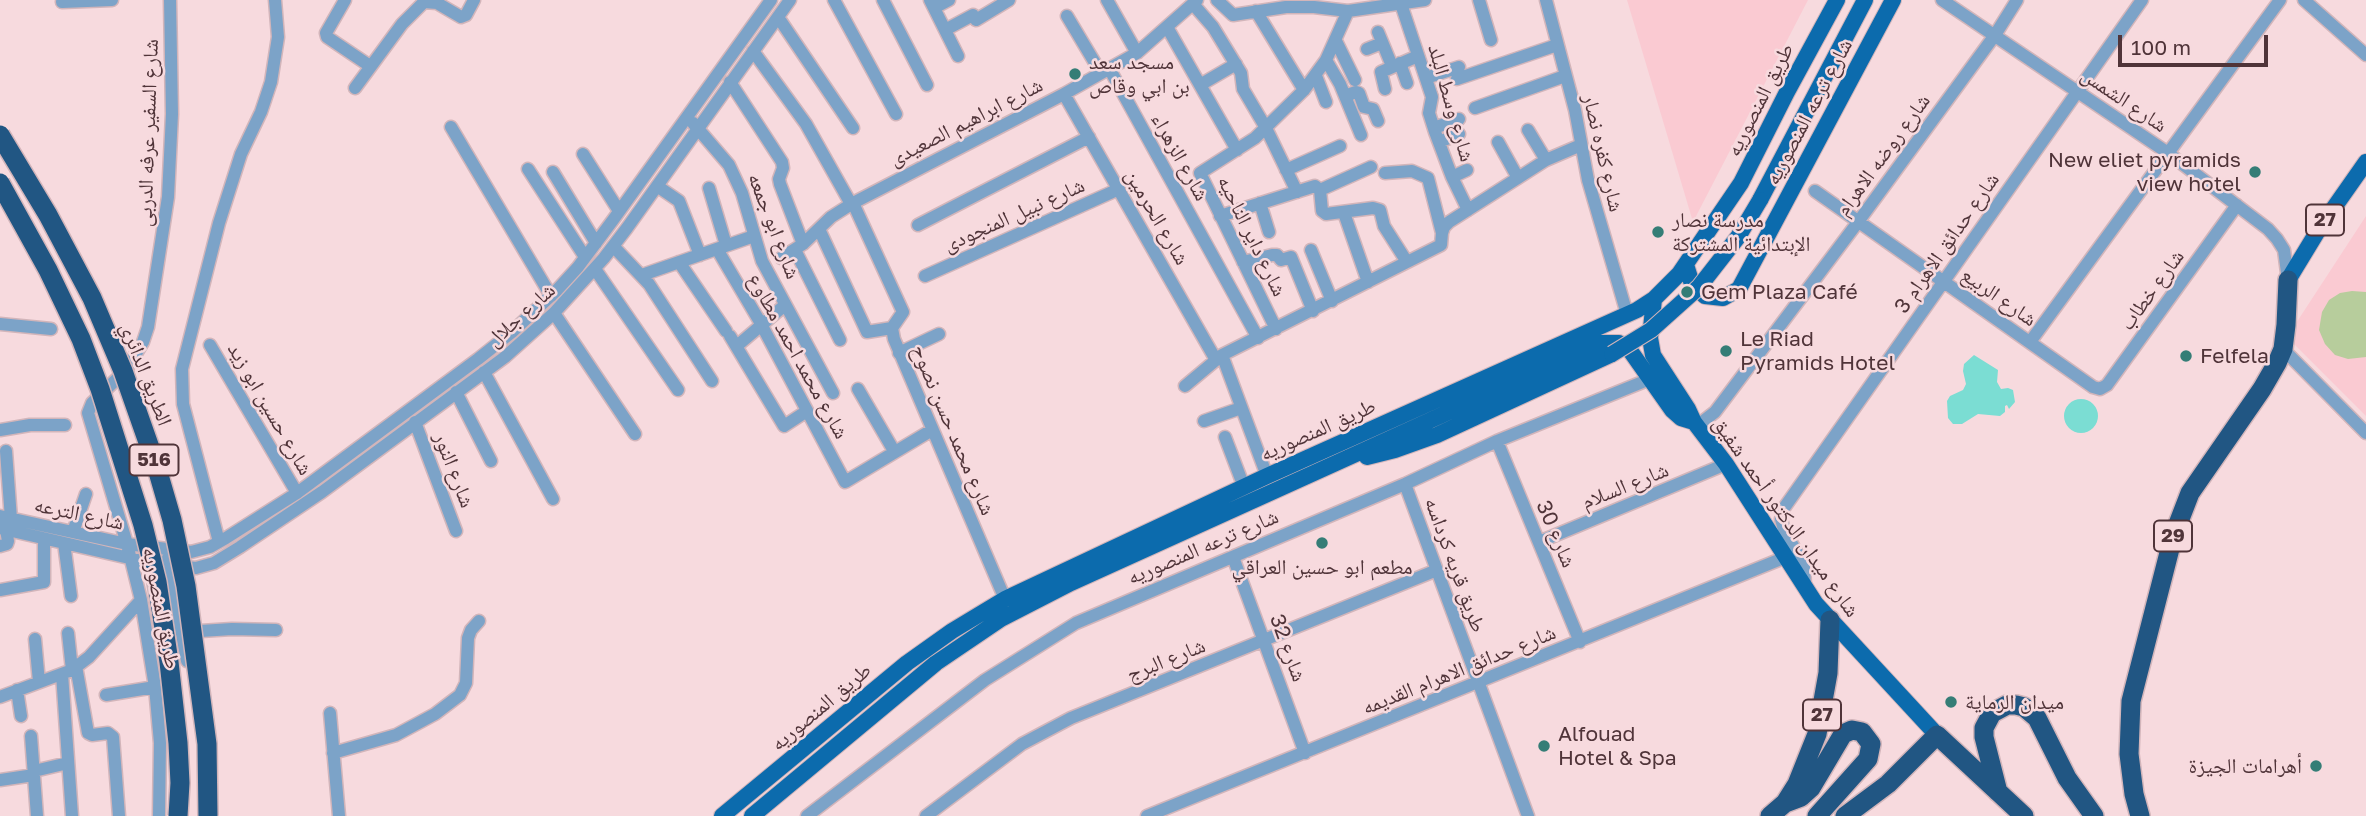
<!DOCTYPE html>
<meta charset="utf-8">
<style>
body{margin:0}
#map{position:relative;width:2366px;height:816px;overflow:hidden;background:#f7dade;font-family:"Golos Text",sans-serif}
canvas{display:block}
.scale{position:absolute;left:2118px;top:35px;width:150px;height:32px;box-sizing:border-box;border:4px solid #503439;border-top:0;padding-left:9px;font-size:21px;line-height:24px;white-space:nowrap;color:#503439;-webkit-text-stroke:5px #f7dade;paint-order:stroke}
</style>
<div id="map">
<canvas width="2366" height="816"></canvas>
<div class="scale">100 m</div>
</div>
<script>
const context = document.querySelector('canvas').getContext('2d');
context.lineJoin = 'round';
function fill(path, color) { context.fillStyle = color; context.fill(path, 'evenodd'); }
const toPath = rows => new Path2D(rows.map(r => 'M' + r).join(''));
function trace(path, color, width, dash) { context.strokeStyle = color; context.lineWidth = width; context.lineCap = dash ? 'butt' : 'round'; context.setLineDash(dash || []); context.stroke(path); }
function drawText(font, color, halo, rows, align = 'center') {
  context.font = font + ' "Golos Text","Noto Naskh Arabic",sans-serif'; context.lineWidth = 5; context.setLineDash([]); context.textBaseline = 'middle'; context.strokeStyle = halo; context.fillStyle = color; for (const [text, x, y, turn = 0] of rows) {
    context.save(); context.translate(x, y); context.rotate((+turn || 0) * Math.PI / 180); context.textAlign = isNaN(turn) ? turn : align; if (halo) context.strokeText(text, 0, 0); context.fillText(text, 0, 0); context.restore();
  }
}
const built = toPath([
 [1627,0,1808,0,1693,222],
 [2366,216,2366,416,2287,337]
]);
const green = toPath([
 [2352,291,2366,292,2366,357,2348,359,2335,355,2325,344,2319,330,2322,312,2329,300,2340,293]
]);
const water = toPath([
 [1974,355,1998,370,1997,382,2001,389,2008,388,2013,390,2015,402,2009,409,2007,405,2005,406,2005,412,2000,416,1978,414,1962,424,1953,424,1948,418,1947,401,1950,396,1963,390,1966,384,1963,371,1964,364],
 '2064 416a17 17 0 1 1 34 0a17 17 0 1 1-34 0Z'
]);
const minor = toPath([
 [345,0,326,33,327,37,370,66],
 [834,0,896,114],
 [883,0,927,85],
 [930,0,958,56],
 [1107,0,1137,53],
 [1217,0,1233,15,1286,7,1314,7,1348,11,1425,0],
 [1479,0,1491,40],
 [1546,0,1575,110,1588,180,1627,314],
 [1942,0,2168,153,2268,229,2277,239,2284,250,2288,280],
 [2304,0,2366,55],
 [62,2,112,0],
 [1193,4,1213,27,1241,73,1243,89,1266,128,1297,192],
 [1401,4,1432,97,1429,113,1435,132,1452,177,1468,210],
 [934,8,949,0],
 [1256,11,1304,90],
 [1067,16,1101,73],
 [778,17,853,128],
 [976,20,1009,0],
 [1167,27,1237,150],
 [945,30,973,15],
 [1378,32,1392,66],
 [1336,41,1355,80],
 [1367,49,1382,43],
 [753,51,806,124,851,204],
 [1326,60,1340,84,1361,135],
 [1400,63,1407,83],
 [1109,68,1258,338],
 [1316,76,1326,102],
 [1426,78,1459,67],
 [1457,79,1557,45],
 [730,82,782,162,783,168,779,179,780,184,803,244],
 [1200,85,1236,64],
 [355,88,402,24,424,2,437,3,461,17,466,15,474,0],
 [1385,89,1381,72,1418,56],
 [1064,94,1216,360],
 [1345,96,1356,92,1359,93,1364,107,1373,109,1378,121],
 [1475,108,1565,76],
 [693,123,729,165,742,193,762,261,833,393],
 [451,127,551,296],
 [1434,128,1459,119],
 [1528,130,1546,160],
 [1439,142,1459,134],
 [1498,142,1518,178],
 [583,154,619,211],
 [528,169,585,257],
 [1286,170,1340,146],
 [553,172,596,243],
 [1452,177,1467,170],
 [657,186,679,201,700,255],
 [709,188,726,245],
 [1320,190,1371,167],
 [1815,191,2093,387,2100,389,2107,385,2237,205],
 [853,203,903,312,892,328,894,339,1005,599],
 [1260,203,1269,232],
 [1344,213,1368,282],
 [1220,216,1315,186,1320,190,1322,211,1326,214,1373,208,1380,210,1384,226,1407,262],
 [918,225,1089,137],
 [819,229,867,332,892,328],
 [1442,233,1444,227,1449,222,1546,160,1581,145],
 [613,246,649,284,712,381],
 [717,249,760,322,845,482,932,430],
 [795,250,840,340],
 [1311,250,1332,301],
 [781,258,803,244,831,217,853,203,1064,94,1137,53,1197,0],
 [679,262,726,331],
 [1243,262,1272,255,1277,255,1281,260,1291,257,1313,311],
 [595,269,678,390],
 [642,275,754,236],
 [925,276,1119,189],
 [554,313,635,434],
 [0,324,51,329],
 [1276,329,1200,173,1255,138,1304,90,1326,60,1348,11],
 [730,336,784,426,807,411],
 [2030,342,2280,0],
 [210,345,297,493],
 [738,345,785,305],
 [2283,349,2366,433],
 [899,353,939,334],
 [1222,355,1267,476],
 [484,372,553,499],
 [1185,386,1222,355,1441,245,1442,233,1428,178,1412,171,1385,173],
 [858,389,894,451],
 [456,392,491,461],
 [1204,421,1241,408],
 [415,422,456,531],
 [1697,426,1715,412,1858,222,1995,35,2017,0],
 [0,430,30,425,65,425],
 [1225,437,1244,487],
 [1497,441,1580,642],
 [6,451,11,519],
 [1405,484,1528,816],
 [0,516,127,544,191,552,210,547,226,538,297,493,478,359,512,332,557,290,578,267,613,220,771,0],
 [0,528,155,564,196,568,214,563,240,547,322,492,505,357,554,313,604,258,627,228,790,0],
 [73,532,86,494],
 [219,542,183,404,182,369,219,223,241,154,261,112,271,82,278,37,275,0],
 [1539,542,1726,464],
 [64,543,71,596],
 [0,546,7,544,8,541,6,530],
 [1233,557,1305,753],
 [168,558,187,661],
 [1805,587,1804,565,1784,530,1781,519,1784,508,2142,0],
 [0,590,44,582,44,539],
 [185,632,232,629,276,630],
 [68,633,72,670],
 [35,639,39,682],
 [76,666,88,733,92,735,108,733,113,737,119,816],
 [62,674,72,816],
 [17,690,21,716],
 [106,695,155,687],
 [0,697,72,670,89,657,141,600],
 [330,713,339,816],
 [31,736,37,816],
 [333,753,396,735,435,714,460,695,466,683,468,638,471,630,479,621],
 [34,771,68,763],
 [0,780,34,775],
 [159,816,160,743,155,687,141,600,127,544,88,413,92,403,126,370,143,342,148,327,168,197,172,114,170,0],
 [807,816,985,680,1076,623,1405,484,1497,441,1650,379],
 [926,816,1022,744,1071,718,1437,570],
 [1147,816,1786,557]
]);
const major = toPath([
 [1760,200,1865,0],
 [1686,265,1692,284,1705,296,1723,298,1739,289,1893,0],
 [2288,280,2319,229,2366,162],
 [1654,299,1650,338,1653,355,1688,409,1694,422,1726,464,1816,604,1937,735],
 [1367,457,1395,450,1437,435,1612,354],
 [722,816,907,663,952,631,1005,599,1267,476,1637,310,1654,299,1679,274,1741,183,1787,92,1837,0],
 [752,816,936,663,1001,619,1071,583,1601,343,1619,343,1629,349,1672,410,1681,418,1694,422]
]);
const highway = toPath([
 [1998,792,1984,737,1984,728,1992,713,2007,705,2016,705,2024,707,2037,718,2067,778,2094,816],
 [1785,803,1801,797,1811,788,1843,734,1852,730,1862,732,1871,744,1868,759,1817,816],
 [1770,816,1785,803,1797,784,1817,734,1828,673,1830,620],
 [1845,816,1888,784,1937,735,2024,816],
 [2140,816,2134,794,2129,754,2131,701,2173,537,2190,493,2262,389,2277,363,2283,349,2286,325,2288,280]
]);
const majorBridge = toPath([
 [1612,354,1651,330,1699,287,1738,237,1760,200]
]);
const highwayBridge = toPath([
 [0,135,48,215,92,298,123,371,156,465,172,520,186,586,207,744,208,816],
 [0,183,48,270,81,339,100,389,143,525,157,582,169,662,178,743,180,783,178,816]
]);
const markers = [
 [1075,74,7,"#357d76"],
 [2255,172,7,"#357d76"],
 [1658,232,7,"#357d76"],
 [1687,292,7,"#357d76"],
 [1726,351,7,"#357d76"],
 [2186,356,7,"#357d76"],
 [1322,543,7,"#357d76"],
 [1951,702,7,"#357d76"],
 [1544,746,7,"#357d76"],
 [2316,766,7,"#357d76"]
];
const shields = [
 [2325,220,38],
 [154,460,49],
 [2173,536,38],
 [1822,715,38]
];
const shieldNames = [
 ["27",2325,220],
 ["516",154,460],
 ["29",2173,536],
 ["27",1822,715]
];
const poiNames = [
 ["مسجد سعد",1089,62],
 ["بن ابي وقاص",1089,86],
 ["New eliet pyramids",2241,160,"right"],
 ["view hotel",2241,184,"right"],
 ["مدرسة نصار",1672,220],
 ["الإبتدائية المشتركة",1672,244],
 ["Gem Plaza Café",1701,292],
 ["Le Riad",1740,339],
 ["Pyramids Hotel",1740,363],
 ["Felfela",2200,356],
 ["مطعم ابو حسين العراقي",1322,567,"center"],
 ["ميدان الرماية",1965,702],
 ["Alfouad",1558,734],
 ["Hotel & Spa",1558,758],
 ["أهرامات الجيزة",2302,766,"right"]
];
const streetNames = [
 ["طريق المنصوريه",1760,100,-63],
 ["شارع الشمس",2124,100,34],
 ["شارع وسط البلد",1451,103,74],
 ["شارع ترعه المنصوريه",1809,112,-62],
 ["شارع ابراهيم الصعيدى",966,122,-27],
 ["شارع السفير عرفه الدربى",148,133,-88],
 ["شارع كفره نصار",1603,153,77],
 ["شارع روضه الاهرام",1883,155,-54],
 ["شارع الزهراء",1180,157,61],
 ["شارع نبيل المنجودى",1014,215,-24],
 ["شارع الحرمين",1157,217,60],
 ["شارع ابو جمعه",774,226,69],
 ["شارع داير الناحيه",1252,236,64],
 ["شارع حدائق الاهرام 3",1947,243,-55],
 ["شارع خطاب",2152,290,-54],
 ["شارع الربيع",1999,297,35],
 ["شارع جلال",521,315,-42],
 ["شارع محمد احمد مطاوع",798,356,61],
 ["الطريق الدائري",146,374,69],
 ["شارع حسين ابو زيد",270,409,60],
 ["شارع محمد حسن نصوح",953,430,67],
 ["طريق المنصوريه",1318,430,-24],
 ["شارع النور",454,470,69],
 ["شارع السلام",1625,486,-22],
 ["شارع الترعه",79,514,12],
 ["شارع ميدان الدكتور أحمد شفيق",1786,517,55],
 ["شارع 30",1556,534,67],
 ["شارع ترعه المنصوريه",1203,547,-23],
 ["طريق قريه كرداسه",1455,565,70],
 ["طريق المنصوريه",161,608,79],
 ["شارع 32",1288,648,70],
 ["شارع البرج",1166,660,-22],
 ["شارع حدائق الاهرام القديمه",1459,670,-22],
 ["طريق المنصوريه",821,707,-40]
];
fill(built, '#facad2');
fill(green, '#b7cd9c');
fill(water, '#7bddd3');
trace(minor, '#d2b5ba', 15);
trace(major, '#d2b5ba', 18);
trace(highway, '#d2b5ba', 22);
trace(minor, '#7ca3c8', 12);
trace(major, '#0c6bad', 16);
trace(highway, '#215683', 19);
trace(majorBridge, '#d2b5ba', 18, []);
trace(highwayBridge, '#d2b5ba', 22, []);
trace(majorBridge, '#0c6bad', 16);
trace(highwayBridge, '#215683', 19);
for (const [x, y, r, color] of markers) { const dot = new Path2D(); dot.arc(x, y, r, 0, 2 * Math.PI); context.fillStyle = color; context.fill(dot); trace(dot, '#f7dade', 2.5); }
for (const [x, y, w] of shields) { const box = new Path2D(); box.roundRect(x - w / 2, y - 15.5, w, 31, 5); context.fillStyle = '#f7dade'; context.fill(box); trace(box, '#503439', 2); }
drawText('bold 19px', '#503439', null, shieldNames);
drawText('21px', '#503439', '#f7dade', poiNames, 'left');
drawText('21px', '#503439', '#f7dade', streetNames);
</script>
